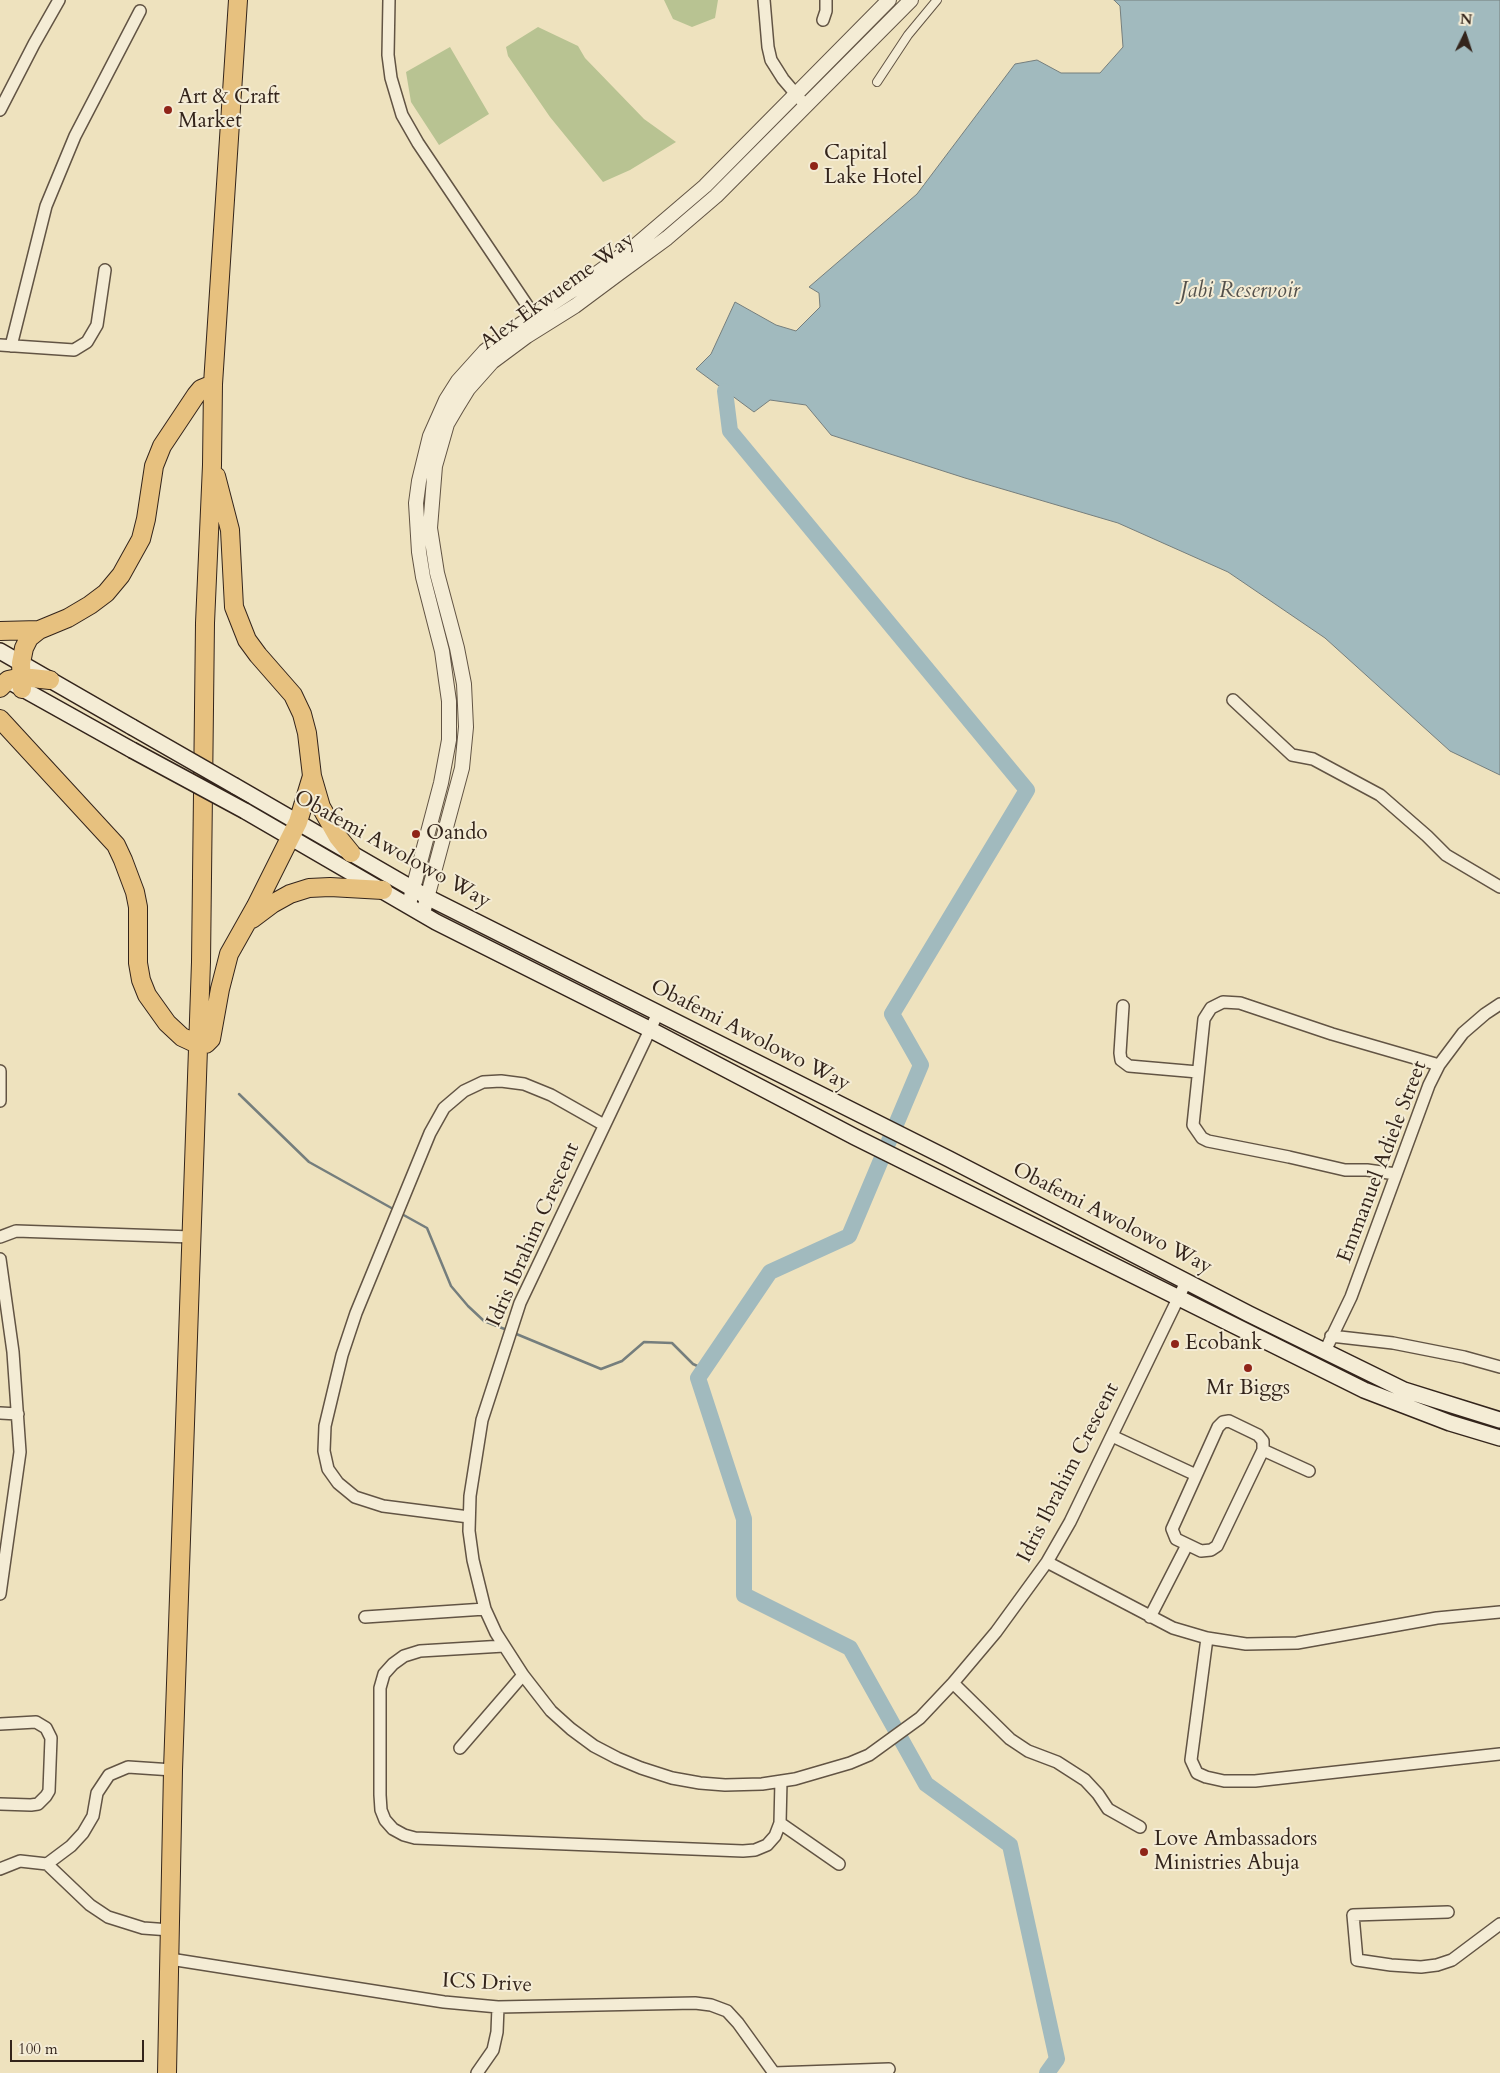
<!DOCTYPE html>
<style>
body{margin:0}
#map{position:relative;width:1500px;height:2073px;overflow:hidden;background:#eee2be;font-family:Cardo,serif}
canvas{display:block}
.north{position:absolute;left:1440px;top:10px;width:50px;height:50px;-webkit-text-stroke:4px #f4ecd5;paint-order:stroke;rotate:4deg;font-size:14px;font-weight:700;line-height:20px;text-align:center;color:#33241b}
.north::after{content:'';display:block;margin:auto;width:18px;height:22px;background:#33241b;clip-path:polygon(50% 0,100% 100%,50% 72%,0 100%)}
.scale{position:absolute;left:10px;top:2040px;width:134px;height:22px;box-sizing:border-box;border:2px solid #33241b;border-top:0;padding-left:6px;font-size:15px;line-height:18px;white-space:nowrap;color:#33241b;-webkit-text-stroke:4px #f4ecd5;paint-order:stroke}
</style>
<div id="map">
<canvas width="1500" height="2073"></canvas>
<div class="north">N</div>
<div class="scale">100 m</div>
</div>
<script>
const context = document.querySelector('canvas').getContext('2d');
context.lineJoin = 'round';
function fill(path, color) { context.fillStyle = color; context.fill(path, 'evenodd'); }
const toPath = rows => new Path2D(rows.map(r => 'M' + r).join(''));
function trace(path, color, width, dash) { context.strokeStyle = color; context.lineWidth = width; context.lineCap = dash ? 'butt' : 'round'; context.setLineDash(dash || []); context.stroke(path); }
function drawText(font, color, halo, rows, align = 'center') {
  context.font = font + ' Cardo,serif'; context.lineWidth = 4; context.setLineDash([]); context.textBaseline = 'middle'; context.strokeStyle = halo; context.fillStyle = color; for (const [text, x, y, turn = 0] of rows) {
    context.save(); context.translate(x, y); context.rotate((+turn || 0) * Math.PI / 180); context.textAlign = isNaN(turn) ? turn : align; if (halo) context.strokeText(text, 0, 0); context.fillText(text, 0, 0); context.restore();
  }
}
const green = toPath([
 [664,0,718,0,715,18,692,27,673,19],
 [538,27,578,46,585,58,644,119,676,142,630,170,603,182,550,117,508,56,506,47],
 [450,47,489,114,439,145,411,102,406,72]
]);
const water = toPath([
 [1114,0,1500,0,1500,775,1450,751,1325,638,1228,572,1118,523,965,478,831,435,806,405,770,400,754,412,696,369,711,354,735,302,776,325,796,331,820,307,819,293,809,287,917,194,1015,64,1037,60,1061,73,1100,73,1123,47,1120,6,1114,0]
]);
const stream = toPath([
 [239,1094,309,1162,395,1210],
 [400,1213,427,1228,451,1286,468,1306,484,1321,507,1330],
 [514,1333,601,1369,622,1361,644,1342,672,1343,693,1364,704,1369]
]);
const river = toPath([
 [725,391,730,431,1027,790,892,1014,921,1065,849,1236,770,1272,698,1378,744,1519,744,1595,850,1648,926,1784,1010,1845,1057,2059,1047,2073]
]);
const pedestrian = toPath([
 [877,82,908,35,937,0]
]);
const minor = toPath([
 [389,0,388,55,391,78,402,115,418,143,539,323],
 [764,0,768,47,771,60,783,79,806,106],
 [823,20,826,11,826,0],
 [0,110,34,44,59,0],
 [0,345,74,350,87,342,97,325,105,270],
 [11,346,46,206,75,136,140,11],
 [1233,700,1292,755,1313,759,1380,795,1427,836,1446,855,1500,887],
 [1123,1006,1120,1053,1121,1060,1129,1066,1198,1072],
 [658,1013,520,1303,482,1420,470,1496,469,1531,473,1560,485,1609,496,1633,523,1675,551,1711,571,1729,594,1746,617,1758,641,1768,672,1778,700,1783,725,1785,762,1784,795,1779,850,1763,869,1755,920,1718,953,1683,996,1632,1047,1562,1070,1522,1186,1282],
 [0,1071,0,1101],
 [1396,1174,1367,1170,1345,1170,1289,1157,1208,1141,1202,1138,1193,1125,1204,1019,1211,1008,1223,1002,1240,1003,1332,1034,1439,1065],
 [0,1237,16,1231,192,1237],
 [0,1259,13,1352,20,1452,0,1594],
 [1331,1336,1393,1343,1464,1357,1500,1367],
 [1325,1351,1351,1297,1429,1085,1439,1065,1463,1033,1485,1014,1500,1004],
 [0,1413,18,1414],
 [1229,1421,1258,1435,1263,1441,1263,1450,1217,1546,1211,1550,1201,1551,1176,1539,1172,1529,1218,1427,1223,1422,1229,1421],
 [1112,1436,1196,1475],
 [1263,1450,1309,1471],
 [469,1517,383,1506,355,1497,338,1483,328,1469,324,1451,325,1426,342,1355,356,1313,430,1133,444,1108,464,1091,483,1082,501,1081,524,1084,551,1095,604,1125],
 [1047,1562,1173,1628,1207,1638,1246,1644,1297,1643,1437,1618,1500,1612],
 [365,1617,485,1609],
 [1150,1617,1187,1545],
 [1207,1638,1191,1760,1197,1773,1206,1777,1224,1781,1255,1781,1500,1754],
 [504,1646,420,1651,404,1656,393,1664,384,1674,380,1688,380,1795,381,1810,385,1820,393,1829,404,1835,415,1838,743,1851,755,1850,767,1845,775,1836,780,1823,781,1781],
 [953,1683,1010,1739,1028,1751,1057,1762,1085,1780,1098,1794,1108,1809,1140,1827],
 [0,1724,36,1722,46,1728,51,1738,49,1791,46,1796,38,1804,31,1805,0,1804],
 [460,1748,523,1675],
 [780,1823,839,1864],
 [47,1864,90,1905,108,1917,143,1928,170,1930],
 [0,1869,20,1861,47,1864,71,1846,83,1833,93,1816,97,1793,109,1775,128,1767,173,1770],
 [1448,1912,1353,1915,1357,1960,1391,1965,1421,1967,1437,1965,1452,1960,1500,1924],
 [170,1959,444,2002,498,2007,695,2003,711,2005,727,2011,738,2023,774,2073],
 [477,2073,493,2050,497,2032,498,2007],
 [774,2073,889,2069]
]);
const tertiary = toPath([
 [409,904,441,783,449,740,449,701,446,680,442,651,423,577,419,552,416,503,419,481,430,436,446,400,458,381,485,351,521,324,581,285,636,245,705,186,889,0],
 [423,913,462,768,466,727,464,684,457,648,437,573,430,528,435,466,447,424,457,407,468,389,492,362,527,336,575,306,618,274,667,238,716,196,911,0]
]);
const secondary = toPath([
 [0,651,132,727],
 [12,683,132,750],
 [235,786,427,897,949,1159,1249,1314,1404,1390,1500,1420],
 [245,811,436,922,651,1030,855,1137,1364,1390,1450,1423,1500,1438]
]);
const primary = toPath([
 [216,476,230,530,234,607,247,640,258,655,293,695,302,714,307,733,312,776,321,807,338,837,351,853],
 [0,631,39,630],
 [0,688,8,680,22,677,50,680],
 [22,689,21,663,24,648,29,638,39,630,68,618,90,605,106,593,121,575,141,539,146,519,154,466,162,446,196,395,201,389,213,384],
 [0,719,116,845,123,860,135,892,138,907,138,963,141,980,147,995,167,1023,182,1037,197,1044,206,1044,211,1039,220,989,229,954,256,906,298,822,312,776],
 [252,919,272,904,290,894,309,888,330,887,383,890],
 [167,2073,173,1770,201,962,205,623,212,465,213,384,238,0]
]);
const secondaryBridge = toPath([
 [132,727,235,786],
 [132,750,245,811]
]);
const markers = [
 [168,110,5,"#8f2418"],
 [814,166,5,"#8f2418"],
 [416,834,5,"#8f2418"],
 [1175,1344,5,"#8f2418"],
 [1248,1368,5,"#8f2418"],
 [1144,1852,5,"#8f2418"]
];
const poiNames = [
 ["Art & Craft",178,98],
 ["Market",178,122],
 ["Capital",824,154],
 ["Lake Hotel",824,178],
 ["Oando",426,834],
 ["Ecobank",1185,1344],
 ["Mr Biggs",1248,1389,"center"],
 ["Love Ambassadors",1154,1840],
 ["Ministries Abuja",1154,1864]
];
const streetNames = [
 ["Alex Ekwueme Way",558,292,-36],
 ["Obafemi Awolowo Way",392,850,29],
 ["Obafemi Awolowo Way",750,1036,27],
 ["Emmanuel Adiele Street",1383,1162,-69],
 ["Obafemi Awolowo Way",1112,1219,27],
 ["Idris Ibrahim Crescent",534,1235,-66],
 ["Idris Ibrahim Crescent",1069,1473,-63],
 ["ICS Drive",487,1984,3]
];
const waterNames = [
 ["Jabi Reservoir",1240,292]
];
fill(green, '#b8c392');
fill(water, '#a1babe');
trace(water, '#757e7d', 1);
trace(stream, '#757e7d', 2.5);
trace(river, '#a1babe', 16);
trace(pedestrian, '#625444', 10);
trace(minor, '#625444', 14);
trace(tertiary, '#625444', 16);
trace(secondary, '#33241b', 18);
trace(primary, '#33241b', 20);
trace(pedestrian, '#f4ecd5', 8);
trace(minor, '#f4ecd5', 11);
trace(tertiary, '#f4ecd5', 14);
trace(secondary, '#f4ecd5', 15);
trace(primary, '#e7c17f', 18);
trace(secondaryBridge, '#33241b', 18, []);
trace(secondaryBridge, '#f4ecd5', 15);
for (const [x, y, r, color] of markers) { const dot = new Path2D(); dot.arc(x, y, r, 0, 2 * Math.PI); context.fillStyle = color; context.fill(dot); trace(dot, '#f4ecd5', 2); }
drawText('21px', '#33241b', '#f4ecd5', poiNames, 'left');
drawText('21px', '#33241b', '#f4ecd5', streetNames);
drawText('italic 22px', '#54514c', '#f4ecd5', waterNames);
</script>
